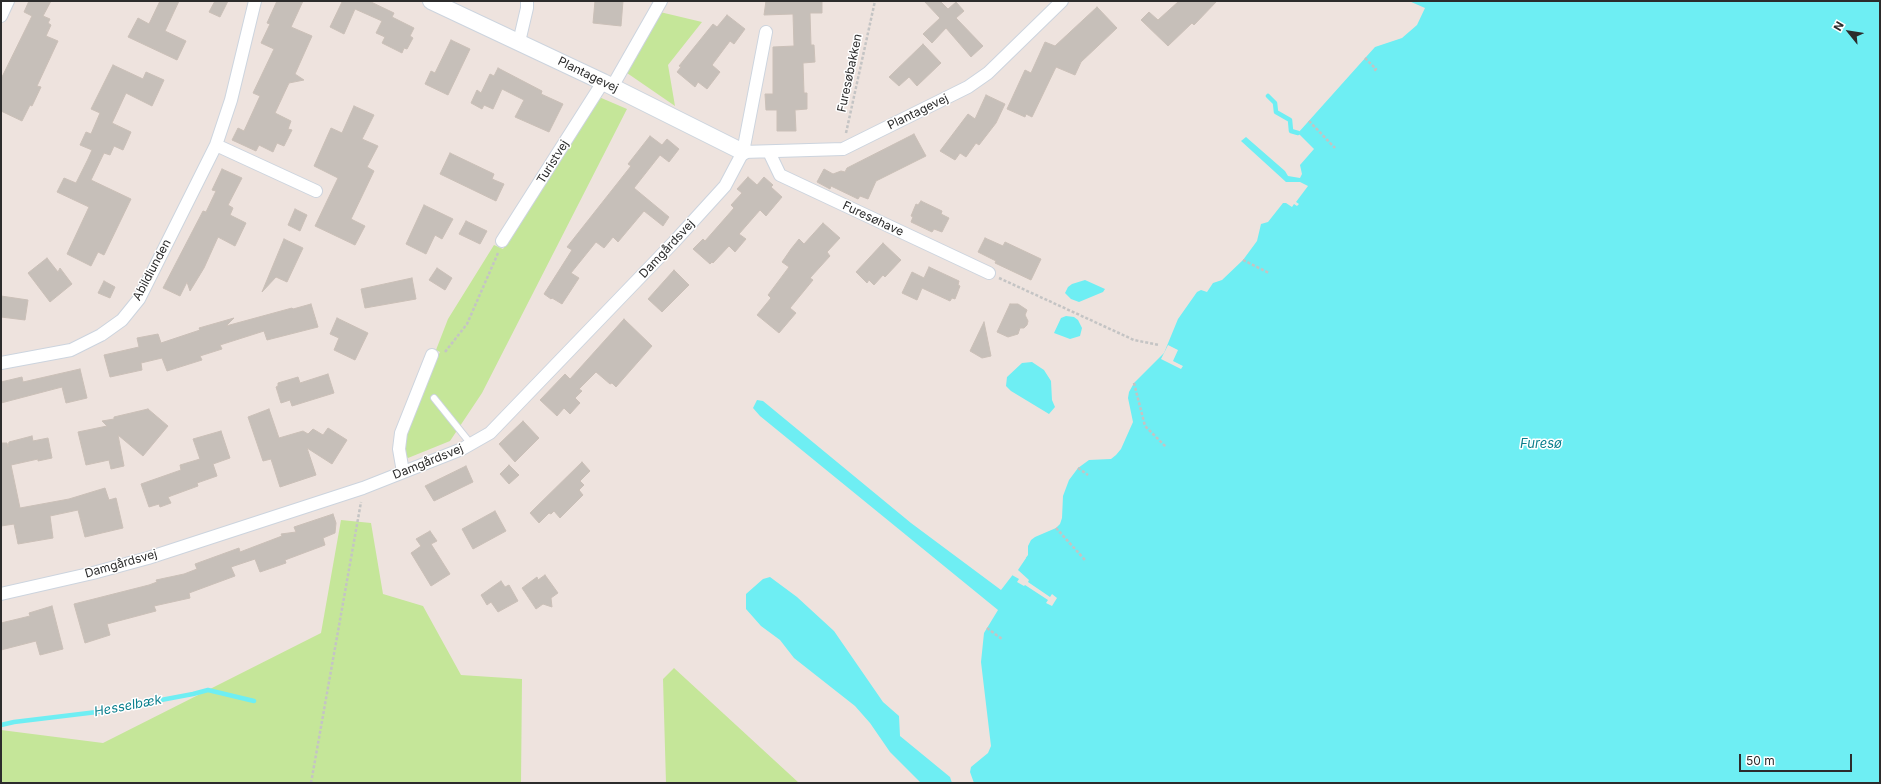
<!DOCTYPE html>
<meta charset="utf-8">
<style>
body{margin:0}
#map{position:relative;width:1881px;height:784px;overflow:hidden;background:#eee3de;font-family:Inter,sans-serif}
canvas{display:block}
.frame{position:absolute;inset:0;border:2px solid #2c2c2c;pointer-events:none}
.north{position:absolute;left:1829px;top:12px;width:40px;height:40px;-webkit-text-stroke:3px #fff;paint-order:stroke;rotate:300deg;font-size:11px;font-weight:700;line-height:16px;text-align:center;color:#2c2c2c}
.north::after{content:'';display:block;margin:auto;width:14px;height:18px;background:#2c2c2c;clip-path:polygon(50% 0,100% 100%,50% 72%,0 100%)}
.scale{position:absolute;left:1739px;top:754px;width:113px;height:18px;box-sizing:border-box;border:2px solid #2c2c2c;border-top:0;padding-left:5px;font-size:12px;line-height:14px;white-space:nowrap;color:#2c2c2c;-webkit-text-stroke:3px #fff;paint-order:stroke}
</style>
<div id="map">
<canvas width="1881" height="784"></canvas>
<div class="frame"></div>
<div class="north">N</div>
<div class="scale">50 m</div>
</div>
<script>
const context = document.querySelector('canvas').getContext('2d');
context.lineJoin = 'round';
function fill(path, color) { context.fillStyle = color; context.fill(path, 'evenodd'); }
const toPath = rows => new Path2D(rows.map(r => 'M' + r).join(''));
function trace(path, color, width, dash) { context.strokeStyle = color; context.lineWidth = width; context.lineCap = dash ? 'butt' : 'round'; context.setLineDash(dash || []); context.stroke(path); }
function drawText(font, color, halo, rows, align = 'center') {
  context.font = font + ' Inter,sans-serif'; context.lineWidth = 3; context.setLineDash([]); context.textBaseline = 'middle'; context.strokeStyle = halo; context.fillStyle = color; for (const [text, x, y, turn = 0] of rows) {
    context.save(); context.translate(x, y); context.rotate((+turn || 0) * Math.PI / 180); context.textAlign = isNaN(turn) ? turn : align; if (halo) context.strokeText(text, 0, 0); context.fillText(text, 0, 0); context.restore();
  }
}
const green = toPath([
 [660,12,702,22,668,65,675,106,627,73,629,67],
 [599,97,627,109,482,393,450,441,408,458,404,455,402,445,420,391,440,352,436,350,448,319,494,245,503,249],
 [341,520,371,523,383,594,423,606,461,675,522,679,521,783,1,783,1,730,103,743,321,633],
 [674,668,799,783,666,783,663,679]
]);
const water = toPath([
 [1409,1,1880,1,1880,783,974,783,970,772,971,767,988,753,991,746,981,662,984,633,998,610,760,416,753,408,757,400,763,401,911,523,1001,590,1028,555,1028,546,1031,540,1035,537,1056,528,1060,524,1062,518,1063,496,1069,480,1078,468,1089,460,1111,459,1116,455,1121,449,1133,422,1128,398,1129,392,1134,383,1164,353,1178,319,1197,292,1201,290,1207,292,1213,283,1222,280,1243,260,1257,241,1261,224,1268,222,1283,203,1286,203,1292,207,1294,204,1297,206,1299,204,1296,202,1308,186,1300,182,1286,182,1241,141,1246,137,1285,171,1288,176,1300,178,1302,174,1300,165,1314,149,1298,133,1375,47,1402,38,1417,25,1425,8],
 [1085,280,1105,289,1103,292,1079,302,1071,299,1065,293,1068,287,1072,284],
 [1066,316,1074,317,1078,320,1082,328,1080,336,1070,339,1054,333,1061,318],
 [1032,362,1044,370,1051,381,1052,400,1055,407,1049,414,1011,391,1006,386,1007,377,1022,363],
 [770,577,797,597,834,631,883,702,899,716,900,736,950,777,952,783,921,783,890,752,870,723,855,706,794,658,780,640,761,626,746,609,746,594,763,579]
]);
const pier = toPath([
 [1168,345,1178,350,1173,361,1183,366,1181,369,1161,359],
 [1024,557,1026,558,1018,570,1029,580,1028,582,1050,597,1052,594,1057,598,1052,606,1046,603,1048,600,1025,585,1024,586,1017,582,1019,579,1012,575]
]);
const stream = toPath([
 [1268,96,1275,103,1276,112,1290,120,1291,131,1298,133],
 [1,725,14,722,97,712,193,694,208,690,254,701]
]);
const building = toPath([
 [29,1,51,1,43,16,50,19,48,23,51,25,46,36,58,41,37,86,41,87,32,106,30,105,22,121,1,111,1,79,32,16,24,12,29,1],
 [160,1,179,1,165,31,186,41,177,60,128,37,138,18,149,24,160,1],
 [215,1,228,1,220,17,209,12,215,1],
 [277,1,303,1,291,27,312,36,295,74,304,80,289,83,275,113,291,121,288,129,292,130,284,146,277,143,273,152,259,145,256,151,232,140,238,128,244,131,260,96,253,93,274,49,261,43,270,24,267,23,277,1],
 [339,1,369,1,394,13,392,17,414,28,410,36,413,38,407,49,404,48,402,53,382,43,385,37,376,33,382,21,355,9,344,34,330,27,342,2,339,1],
 [595,1,623,1,621,26,593,23,595,1],
 [766,1,822,1,822,13,810,13,811,45,814,45,815,62,803,63,804,93,807,93,807,109,795,110,796,131,777,131,777,110,766,110,765,94,773,94,773,47,794,46,793,14,764,15,766,1],
 [924,1,940,1,948,9,956,2,964,11,956,18,983,46,971,57,946,28,932,43,923,34,940,18,924,1],
 [1179,1,1217,1,1194,25,1192,23,1168,46,1141,20,1149,12,1158,20,1179,1],
 [1097,7,1117,28,1081,62,1075,75,1056,67,1032,117,1026,114,1025,117,1007,109,1025,70,1031,73,1045,42,1055,46,1097,7],
 [727,15,745,29,734,44,730,41,712,65,720,72,707,89,698,82,695,87,677,72,681,67,679,66,713,24,717,27,727,15],
 [451,40,470,49,448,95,425,84,431,71,435,73,451,40],
 [923,44,941,63,917,86,909,77,899,86,889,77,923,44],
 [113,65,143,79,146,72,164,80,152,106,126,93,112,123,131,132,123,150,114,146,110,155,104,153,91,180,131,199,104,255,98,252,91,266,67,254,89,207,57,192,64,178,76,183,88,159,92,150,80,145,86,132,91,134,100,113,91,109,113,65],
 [498,68,542,91,541,94,563,104,549,132,515,117,524,100,502,89,493,109,484,105,482,109,471,103,477,90,481,93,490,74,494,76,498,68],
 [986,95,1005,104,996,123,979,145,976,143,966,157,960,153,955,160,940,151,968,114,975,119,986,95],
 [354,106,374,115,362,139,378,146,367,167,374,171,351,219,365,226,355,245,315,226,338,178,314,166,331,128,342,133,354,106],
 [914,134,926,156,876,181,868,199,860,196,858,199,831,186,830,189,817,182,824,169,833,174,841,171,845,172,847,168,914,134],
 [650,136,662,145,667,139,679,149,669,162,660,155,634,188,669,217,663,226,644,211,618,242,613,237,604,248,596,242,571,273,579,278,562,304,552,298,551,299,544,294,572,250,567,247,631,166,628,164,650,136],
 [450,153,494,174,492,179,504,184,496,201,440,174,450,153],
 [222,169,242,178,228,205,233,208,230,215,246,223,235,246,218,237,204,268,190,291,187,282,180,296,163,288,203,211,206,212,216,191,212,190,222,169],
 [748,177,757,185,764,177,773,185,771,187,782,197,766,216,760,210,739,234,746,239,735,252,729,246,713,263,712,262,710,264,693,249,703,239,705,241,734,208,731,205,742,193,737,189,748,177],
 [921,201,942,211,941,214,949,218,942,232,934,229,932,232,911,222,913,217,911,216,916,204,918,205,921,201],
 [424,205,453,219,442,239,435,235,426,254,406,244,424,205],
 [295,209,307,215,300,231,288,225,295,209],
 [466,221,487,231,480,244,459,234,466,221],
 [823,223,840,238,827,252,830,256,810,278,813,280,790,308,796,313,779,333,757,315,771,298,768,295,789,267,782,262,791,249,799,239,804,244,823,223],
 [985,238,1003,246,1005,242,1041,259,1031,280,995,263,996,261,978,252,985,238],
 [284,239,303,248,287,282,276,277,262,292,284,239],
 [883,243,901,260,885,277,883,275,874,285,869,280,867,283,856,272,883,243],
 [47,258,58,272,60,268,72,284,50,302,28,273,47,258],
 [929,267,959,281,958,285,960,286,955,299,952,298,950,301,922,288,917,300,902,293,912,272,924,278,929,267],
 [437,268,452,278,445,290,429,280,437,268],
 [674,270,689,285,662,312,648,299,674,270],
 [412,278,416,299,365,308,361,289,412,278],
 [104,281,115,287,110,298,98,293,104,281],
 [1,296,28,300,25,320,1,317,1,296],
 [311,304,318,327,267,340,264,331,220,345,222,349,200,356,202,360,167,371,162,358,141,363,142,370,110,377,104,355,139,347,137,338,158,334,161,343,200,330,199,328,234,318,226,326,292,308,293,309,311,304],
 [1010,304,1018,304,1027,310,1025,315,1028,321,1027,325,1024,328,1020,328,1018,334,1008,337,997,332,1010,304],
 [337,318,368,333,355,360,334,350,339,338,330,334,337,318],
 [624,319,652,346,616,387,612,383,610,384,596,372,579,389,582,391,575,398,580,403,570,414,564,408,557,416,540,400,565,374,570,379,624,319],
 [984,322,991,356,982,358,970,351,984,322],
 [80,369,87,398,66,403,62,387,1,403,1,382,22,377,23,382,80,369],
 [328,374,334,393,292,406,290,400,281,403,276,387,278,386,278,383,298,377,300,383,328,374],
 [148,409,168,426,143,456,118,435,124,466,111,469,109,460,86,465,78,432,107,426,102,421,114,419,114,417,148,409],
 [269,409,279,438,303,431,308,434,313,429,323,435,328,428,347,440,332,464,307,448,316,475,280,487,271,459,263,461,248,417,269,409],
 [523,421,539,438,515,462,499,444,523,421],
 [221,431,230,458,213,464,217,476,197,483,198,486,168,497,171,503,160,507,159,504,149,507,141,484,181,470,180,465,200,459,193,439,221,431],
 [32,436,33,441,48,438,52,458,38,461,38,459,11,465,20,508,69,499,105,488,109,500,116,498,123,528,85,537,78,510,50,516,53,538,18,544,14,524,1,526,1,443,7,443,8,447,9,442,32,436],
 [582,462,590,471,580,481,584,485,579,490,583,495,560,518,554,511,551,514,549,513,539,523,530,513,582,462],
 [509,465,519,475,509,484,500,474,509,465],
 [466,466,473,482,434,501,425,486,466,466],
 [495,511,506,531,473,549,462,529,495,511],
 [333,514,336,523,335,533,323,538,325,545,285,560,286,563,260,572,255,559,231,567,235,576,189,593,190,598,154,606,156,611,107,624,110,635,85,643,74,604,149,585,157,582,156,580,184,574,197,569,195,564,239,548,240,552,282,536,281,534,296,532,294,527,333,514],
 [430,531,437,541,431,544,450,574,431,586,411,553,421,546,416,539,430,531],
 [545,575,558,593,551,598,552,607,543,604,536,609,522,588,537,577,538,580,545,575],
 [501,581,505,587,509,585,518,601,498,612,491,602,487,605,481,595,501,581],
 [52,606,63,649,40,655,36,641,1,650,1,623,30,616,29,613,52,606]
]);
const path = toPath([
 [1365,58,1376,69,1373,72],
 [1309,121,1335,148],
 [846,133,875,1],
 [1243,260,1269,273],
 [999,278,1134,340,1159,345],
 [445,352,467,324,498,253],
 [1134,383,1145,426,1166,447],
 [1078,468,1088,475],
 [1056,528,1085,560],
 [987,628,1002,639],
 [311,783,361,502]
]);
const service = toPath([
 [434,398,471,444]
]);
const minor = toPath([
 [1,16,8,1],
 [519,42,527,8,527,1],
 [612,87,661,1],
 [216,145,316,191],
 [743,152,843,149,968,87,988,73,1062,1],
 [769,152,780,175,989,273],
 [502,241,603,82],
 [1,363,71,350,101,335,122,320,139,299,216,145,231,100,255,1],
 [403,472,399,449,401,433,432,355],
 [1,594,93,573,148,558,363,488,462,449,490,433,674,242,725,186,743,152,766,32]
]);
const tertiary = toPath([
 [431,1,603,82,743,152]
]);
const streetNames = [
 ["Furesøbakken",850,73,-78],
 ["Plantagevej",588,75,26],
 ["Plantagevej",918,112,-26],
 ["Turistvej",553,162,-58],
 ["Furesøhave",873,219,25],
 ["Damgårdsvej",667,249,-47],
 ["Abildlunden",152,270,-62],
 ["Damgårdsvej",428,462,-22],
 ["Damgårdsvej",121,564,-16]
];
const waterNames = [
 ["Furesø",1541,444],
 ["Hesselbæk",128,706,-11]
];
fill(green, '#c5e699');
fill(water, '#6eeef3');
fill(pier, '#eee3de');
trace(stream, '#6eeef3', 4.5);
fill(building, '#c6bfb9');
trace(building, '#cabfb7', 1);
trace(service, '#ccd4de', 8);
trace(minor, '#ccd4de', 14);
trace(tertiary, '#ccd4de', 18);
trace(path, '#c4c4c4', 2.5, [3, 2]);
trace(service, '#fff', 6);
trace(minor, '#fff', 12);
trace(tertiary, '#fff', 16);
drawText('12px', '#2c2c2c', '#fff', streetNames);
drawText('italic 13px', '#0a7f8d', '#fff', waterNames);
</script>
